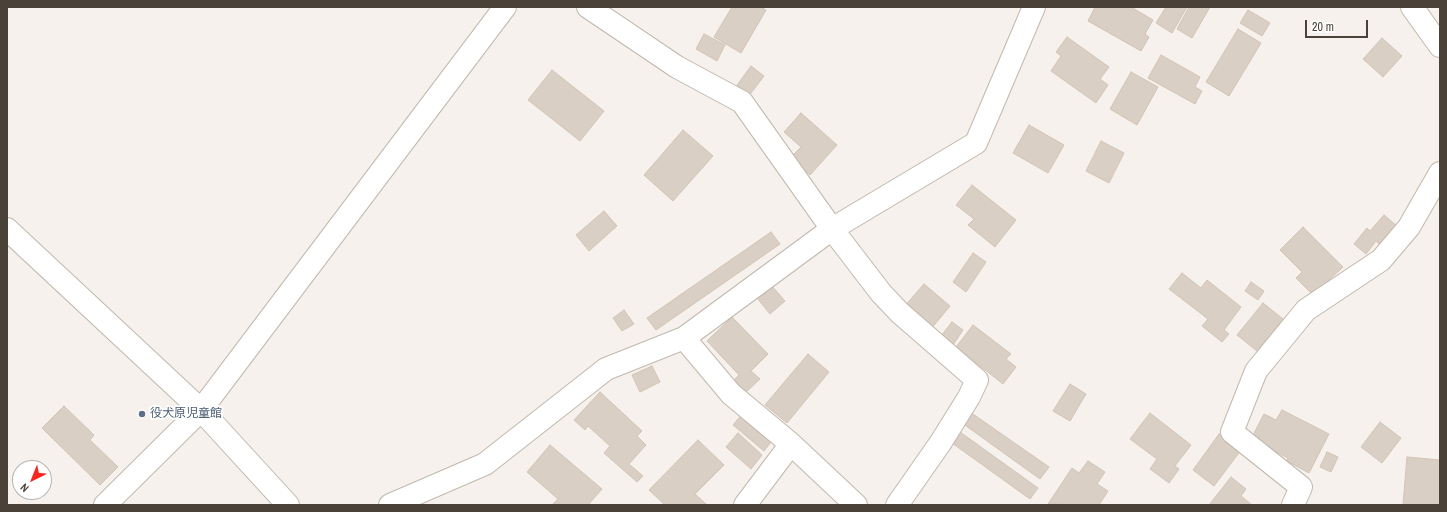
<!DOCTYPE html>
<meta charset="utf-8">
<style>
body{margin:0}
#map{position:relative;width:1447px;height:512px;overflow:hidden;background:#f6f1ec;font-family:"Archivo Narrow",sans-serif}
canvas{display:block}
.frame{position:absolute;inset:0;border:8px solid #4a4139;pointer-events:none}
.north{position:absolute;left:12px;top:460px;width:40px;height:40px;box-sizing:border-box;background:#fff;border:1px solid #b7b3b0;border-radius:50%;rotate:223deg;font-size:11px;font-weight:700;line-height:16px;text-align:center;color:#4a4139}
.north::after{content:'';display:block;margin:auto;width:14px;height:18px;background:#f72621;clip-path:polygon(50% 0,100% 100%,50% 72%,0 100%)}
.scale{position:absolute;left:1305px;top:20px;width:63px;height:18px;box-sizing:border-box;border:2px solid #4a4139;border-top:0;padding-left:5px;font-size:12px;line-height:14px;white-space:nowrap;color:#4a4139;-webkit-text-stroke:3px #fff;paint-order:stroke}
</style>
<div id="map">
<canvas width="1447" height="512"></canvas>
<div class="frame"></div>
<div class="north">N</div>
<div class="scale">20 m</div>
</div>
<script>
const context = document.querySelector('canvas').getContext('2d');
context.lineJoin = 'round';
function fill(path, color) { context.fillStyle = color; context.fill(path, 'evenodd'); }
const toPath = rows => new Path2D(rows.map(r => 'M' + r).join(''));
function trace(path, color, width, dash) { context.strokeStyle = color; context.lineWidth = width; context.lineCap = dash ? 'butt' : 'round'; context.setLineDash(dash || []); context.stroke(path); }
function drawText(font, color, halo, rows, align = 'center') {
  context.font = font + ' "Archivo Narrow","Noto Sans JP",sans-serif'; context.lineWidth = 3.5; context.setLineDash([]); context.textBaseline = 'middle'; context.strokeStyle = halo; context.fillStyle = color; for (const [text, x, y, turn = 0] of rows) {
    context.save(); context.translate(x, y); context.rotate((+turn || 0) * Math.PI / 180); context.textAlign = isNaN(turn) ? turn : align; if (halo) context.strokeText(text, 0, 0); context.fillText(text, 0, 0); context.restore();
  }
}
const building = toPath([
 [732,7,761,7,766,10,741,53,714,37,732,7],
 [1095,7,1131,7,1153,20,1145,34,1149,37,1141,51,1088,21,1095,7],
 [1166,7,1187,7,1172,33,1156,23,1166,7],
 [1189,7,1210,7,1192,38,1177,29,1189,7],
 [1248,10,1270,23,1262,36,1240,23,1248,10],
 [1238,29,1261,43,1229,96,1206,82,1238,29],
 [704,34,725,45,717,61,696,49,704,34],
 [1067,37,1109,67,1100,79,1108,85,1096,103,1051,71,1061,56,1056,52,1067,37],
 [1382,38,1402,56,1383,77,1363,59,1382,38],
 [1161,55,1200,77,1195,87,1202,91,1195,104,1148,78,1161,55],
 [751,66,764,76,748,97,735,88,751,66],
 [552,70,604,111,580,141,528,100,552,70],
 [1131,72,1158,87,1137,125,1110,109,1131,72],
 [801,113,837,145,810,175,791,157,801,147,784,132,801,113],
 [1029,125,1064,145,1048,173,1013,153,1029,125],
 [683,130,713,156,673,201,644,175,683,130],
 [1101,141,1124,153,1109,183,1086,171,1101,141],
 [972,185,1016,220,995,247,968,225,974,219,956,205,972,185],
 [604,211,617,226,589,251,576,235,604,211],
 [1384,215,1397,226,1381,246,1376,241,1366,254,1354,244,1367,228,1370,231,1384,215],
 [1303,227,1343,267,1313,295,1296,278,1302,272,1280,250,1303,227],
 [771,232,780,244,656,330,647,318,771,232],
 [973,253,986,262,966,292,953,282,973,253],
 [1182,273,1201,288,1207,280,1241,307,1224,330,1229,334,1222,342,1202,326,1208,319,1169,289,1182,273],
 [1251,282,1264,291,1258,300,1245,291,1251,282],
 [924,284,950,306,931,329,904,307,924,284],
 [771,285,785,301,770,314,757,298,771,285],
 [1263,303,1283,319,1257,351,1237,335,1263,303],
 [624,310,634,324,622,331,613,318,624,310],
 [732,317,768,354,751,371,760,379,744,394,733,381,739,375,707,341,732,317],
 [952,322,963,330,953,345,941,336,952,322],
 [973,325,1011,354,1006,359,1016,367,1003,384,956,347,973,325],
 [808,354,829,372,787,423,765,405,808,354],
 [652,366,660,382,640,392,632,375,652,366],
 [1070,384,1086,394,1070,421,1053,411,1070,384],
 [600,392,642,431,637,436,646,445,629,464,643,476,637,482,604,453,610,446,588,426,585,430,574,420,600,392],
 [64,406,94,435,90,440,118,467,100,485,42,428,64,406],
 [1282,410,1329,434,1309,473,1287,461,1288,458,1251,439,1264,414,1276,420,1282,410],
 [970,412,1049,467,1040,479,962,423,970,412],
 [743,413,774,438,764,451,733,425,743,413],
 [1150,413,1191,445,1175,466,1179,469,1169,483,1150,469,1157,459,1130,439,1150,413],
 [1380,422,1401,438,1382,463,1361,447,1380,422],
 [960,432,1038,488,1030,499,952,443,960,432],
 [738,433,762,455,751,469,726,447,738,433],
 [1219,434,1241,450,1214,486,1193,470,1219,434],
 [698,440,724,465,695,494,707,505,665,505,649,490,698,440],
 [550,445,602,489,588,505,552,505,558,499,527,472,550,445],
 [1327,452,1338,457,1331,472,1320,467,1327,452],
 [1407,457,1440,460,1440,505,1403,505,1407,457],
 [1088,461,1105,472,1097,484,1108,491,1099,505,1048,504,1072,468,1079,473,1088,461],
 [1231,477,1246,489,1241,496,1252,505,1209,505,1231,477]
]);
const minor = toPath([
 [588,7,677,67,742,102,832,229,881,293,900,313,977,380,969,397,941,442,897,505],
 [1412,7,1440,46],
 [7,229,201,410,288,505],
 [684,338,731,394,791,444,856,505],
 [105,505,201,410,505,7],
 [390,505,485,464,606,369,684,338,832,229,976,143,1034,7],
 [745,505,791,444],
 [1293,505,1301,487,1232,432,1256,371,1306,310,1381,260,1409,227,1440,173]
]);
const markers = [
 [142,414,4,"#5c6f8a"]
];
const serviceNames = [
 ["役犬原児童館",150,414]
];
fill(building, '#dacfc4');
trace(building, '#d2c3b4', 1);
trace(minor, '#c1b8ae', 24);
trace(minor, '#fff', 22);
for (const [x, y, r, color] of markers) { const dot = new Path2D(); dot.arc(x, y, r, 0, 2 * Math.PI); context.fillStyle = color; context.fill(dot); trace(dot, '#fff', 1.5); }
drawText('12px', '#4e5e75', '#fff', serviceNames, 'left');
</script>
